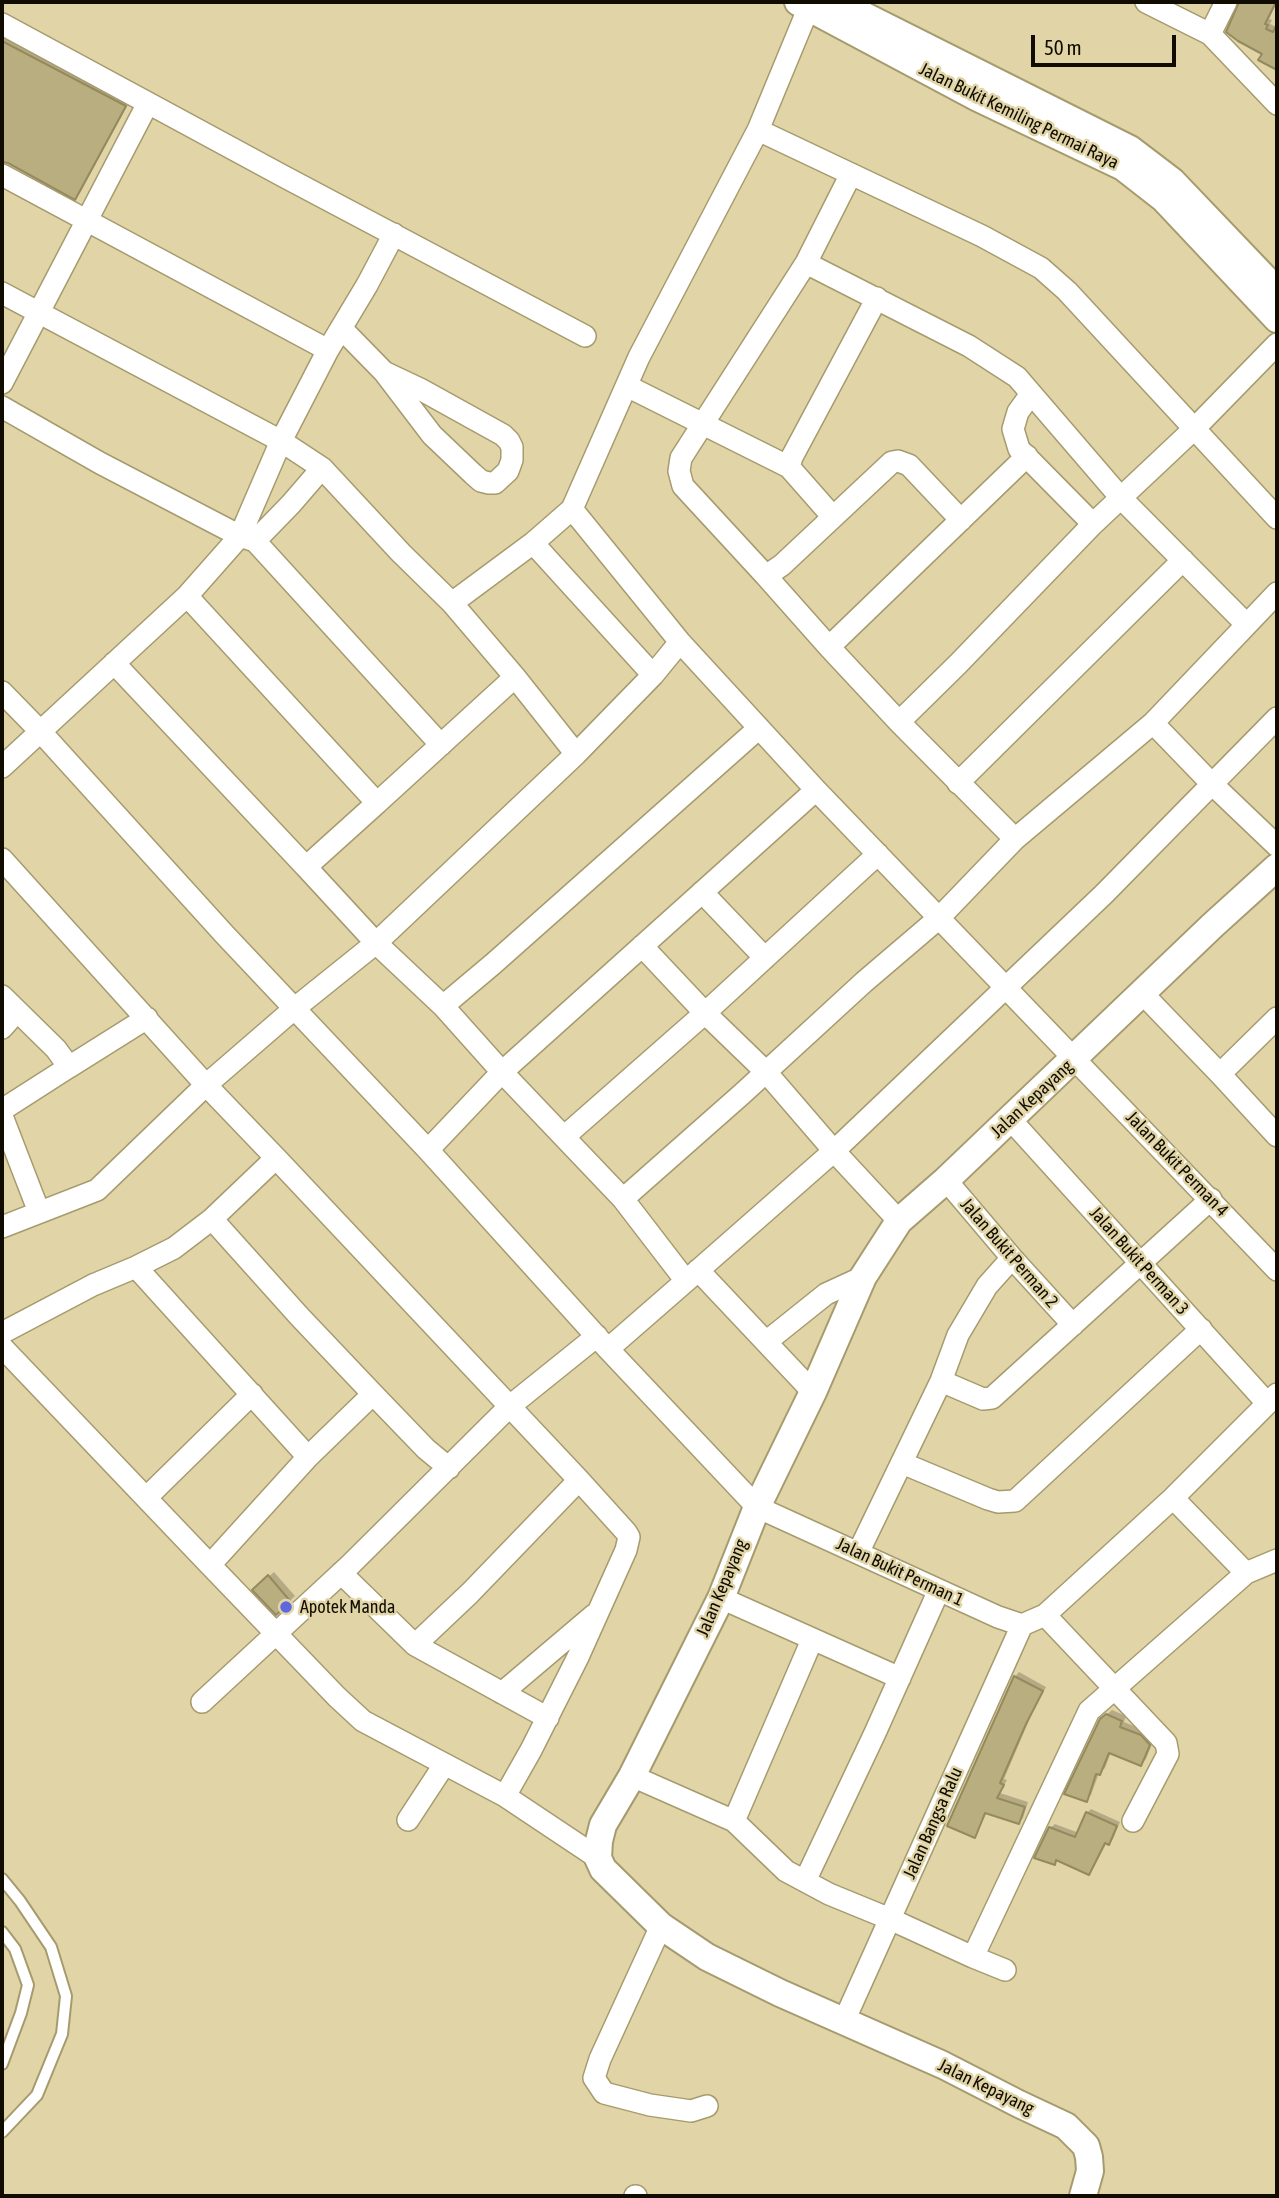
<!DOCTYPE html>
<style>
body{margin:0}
#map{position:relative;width:1279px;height:2198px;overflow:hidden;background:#e1d5a7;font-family:"Asap Condensed",sans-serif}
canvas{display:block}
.frame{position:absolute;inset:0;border:4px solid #100c00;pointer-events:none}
.scale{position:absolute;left:1031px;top:35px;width:145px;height:32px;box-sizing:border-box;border:4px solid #100c00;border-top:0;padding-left:9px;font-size:21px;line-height:24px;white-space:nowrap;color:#100c00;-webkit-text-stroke:5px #e1d5a7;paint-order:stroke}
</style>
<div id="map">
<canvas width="1279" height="2198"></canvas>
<div class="frame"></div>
<div class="scale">50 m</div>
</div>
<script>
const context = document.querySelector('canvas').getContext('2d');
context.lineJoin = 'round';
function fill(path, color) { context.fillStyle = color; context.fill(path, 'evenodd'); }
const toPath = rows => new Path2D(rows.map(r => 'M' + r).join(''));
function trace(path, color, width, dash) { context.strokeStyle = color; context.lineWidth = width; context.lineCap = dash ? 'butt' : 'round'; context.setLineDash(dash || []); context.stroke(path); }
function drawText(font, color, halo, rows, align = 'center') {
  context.font = font + ' "Asap Condensed",sans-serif'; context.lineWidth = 5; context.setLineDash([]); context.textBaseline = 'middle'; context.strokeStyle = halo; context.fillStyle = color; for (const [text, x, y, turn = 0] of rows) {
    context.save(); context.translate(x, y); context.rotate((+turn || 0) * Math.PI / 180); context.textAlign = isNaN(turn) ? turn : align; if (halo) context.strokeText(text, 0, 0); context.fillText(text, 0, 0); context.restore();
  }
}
const shadow = toPath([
 [1242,2,1277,2,1269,19,1272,20,1270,24,1277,27,1277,68,1261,59,1264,53,1228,31],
 [2,34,130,101,80,193,75,197,9,162,2,160],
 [274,1572,295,1596,277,1613,254,1590],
 [1019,1672,1046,1687,1030,1718,1004,1779,1007,1780,1000,1793,1028,1802,1023,1818,1019,1822,987,1812,978,1832,974,1836,949,1825,1015,1677],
 [1112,1710,1126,1716,1124,1722,1146,1731,1154,1739,1146,1759,1141,1764,1111,1752,1105,1768,1099,1773,1091,1795,1086,1800,1101,1720],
 [1091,1809,1120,1822,1113,1839,1109,1843,1107,1842,1093,1869,1089,1873,1059,1859,1054,1863,1050,1828,1055,1824,1079,1833,1087,1813]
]);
const building = toPath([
 [1239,2,1276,2,1265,24,1268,25,1266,29,1273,32,1277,24,1277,70,1258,60,1262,54,1238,41,1226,32,1239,2],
 [2,41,126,106,75,200,8,163,2,162,2,41],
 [268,1575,291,1602,276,1615,252,1590,268,1575],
 [1014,1676,1043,1691,1026,1724,1000,1783,1004,1785,997,1798,1025,1807,1019,1824,985,1813,975,1838,947,1826,1014,1676],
 [1106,1714,1122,1721,1120,1727,1141,1735,1150,1745,1141,1766,1109,1753,1100,1775,1096,1774,1087,1802,1064,1794,1100,1719,1106,1714],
 [1086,1812,1117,1826,1109,1845,1105,1843,1089,1875,1056,1860,1055,1865,1034,1858,1049,1827,1075,1837,1086,1812]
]);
const service = toPath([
 [2,1879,20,1901,51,1947,66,1996,62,2034,37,2095,2,2132],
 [2,1932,15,1949,28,1985,21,2013,2,2064]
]);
const minor = toPath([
 [1146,2,1210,34,1277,104],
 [2,24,283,176,585,336],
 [1210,34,1226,2],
 [758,130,982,236,1041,268,1067,291,1277,518],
 [851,174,806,263,681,458,679,471,683,486,766,576,782,565,892,462,898,461,909,465,961,520],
 [2,175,328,350],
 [806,263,969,346,1017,377,1121,498,1246,624],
 [2,293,281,441,322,468,401,553,452,603,533,543,572,509,639,357,758,130,811,2],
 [341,328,384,372,432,435,473,474,481,481,489,483,495,483,508,471,512,460,512,447,509,441,503,435,420,389,384,372],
 [1277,344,1195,428,1093,524,958,664,899,722,1015,839,1153,723,1277,593],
 [2,383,148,103],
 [627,386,789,467],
 [1031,394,1018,412,1013,429,1019,449,1093,524],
 [2,407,100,463,240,536,255,541,441,745],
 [572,509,680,642,816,790,1277,1270],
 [833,517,789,467,792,457,877,298],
 [255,541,291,504,322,468],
 [533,543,653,675],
 [766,576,829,647,1027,456],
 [452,603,515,677,576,754],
 [829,647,899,722],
 [114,663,306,867],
 [2,692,40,731,225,935,428,1150,608,1349,757,1507,998,1617,1022,1625,1045,1615,1173,1498,1277,1394],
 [1153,723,1211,783,1277,846],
 [2,767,187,596,240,536,281,441,328,350,367,285,394,234],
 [958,783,1183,560],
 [377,803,515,677],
 [2,859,206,1085,97,1190,2,1227],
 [702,892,765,958],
 [642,946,705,1013,766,1072,834,1151,686,1281],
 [1142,993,1220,1074],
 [2,996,56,1049,69,1067,147,1018],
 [443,1006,493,964,759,728],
 [1277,1018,1220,1074,1277,1136],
 [2,1028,17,1011],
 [2,1110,69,1067],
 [2,1116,39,1212],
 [1010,1119,1267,1403],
 [565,1136,705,1013,878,854],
 [428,1150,502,1072,443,1006,376,943,576,754,653,675,680,642],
 [276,1158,579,1480,626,1532,629,1537,626,1550,578,1657,531,1750,505,1796,363,1721,337,1697,210,1565,308,1457],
 [946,1180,1012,1258,1073,1325],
 [623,1199,742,1094,864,982,939,918,1015,839],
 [212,1219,299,1316,373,1394,426,1449,449,1468],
 [899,1221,834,1151,1104,894,1277,718],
 [136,1267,308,1457,373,1394],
 [698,1270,813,1392],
 [2,1333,93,1285,136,1267,174,1248,212,1219,276,1158,206,1085,295,1008,376,943,306,867,377,803,187,596],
 [766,1342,826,1294,863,1277],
 [2,1347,210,1565],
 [608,1349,686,1281,623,1199,502,1072,816,790],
 [941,1381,983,1399,992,1398,1211,1199],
 [902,1463,988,1499,998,1502,1015,1501,1201,1329],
 [146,1498,252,1394],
 [1173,1498,1246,1573,1277,1560],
 [858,1553,941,1381,958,1335,987,1286,1012,1258],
 [341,1573,415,1645,470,1593,579,1480],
 [721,1598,900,1678],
 [1045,1615,1166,1743,1168,1754,1133,1821],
 [415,1645,548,1718],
 [502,1693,594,1615],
 [202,1702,350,1565,510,1406,597,1336],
 [632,1776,734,1821,786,1871,829,1894,890,1919,973,1957],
 [505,1796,598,1858],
 [408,1820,444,1765],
 [734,1821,812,1640],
 [805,1881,875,1733,939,1590],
 [661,1926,600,2059,594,2078,604,2093,650,2105,691,2111,707,2106],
 [1005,1970,973,1957,1089,1711,1246,1573],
 [844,2021,1022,1625],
 [635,2196,636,2196]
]);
const tertiary = toPath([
 [798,2,978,98,1123,167,1164,199,1277,319],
 [837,2,1130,149,1172,181,1277,291],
 [1083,2196,1090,2171,1089,2157,1086,2146,1066,2126,1019,2104,943,2065,780,1993,707,1957,661,1926,603,1869,598,1858,599,1841,603,1825,632,1776,721,1598,757,1507,813,1392,863,1277,899,1221,946,1180,1213,925,1277,867]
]);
const markers = [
 [286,1607,7,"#5f67df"]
];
const streetNames = [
 ["Jalan Bukit Kemiling Permai Raya",1019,116,26],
 ["Jalan Kepayang",1032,1099,-43],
 ["Jalan Bukit Perman 4",1177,1164,46],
 ["Jalan Bukit Perman 2",1009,1253,49],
 ["Jalan Bukit Perman 3",1139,1261,48],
 ["Jalan Bukit Perman 1",900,1572,25],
 ["Jalan Kepayang",722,1588,-67],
 ["Jalan Bangsa Ralu",933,1823,-66],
 ["Jalan Kepayang",986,2087,26]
];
const poiNames = [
 ["Apotek Manda",300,1607]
];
fill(shadow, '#0003');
fill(building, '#b9ae80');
trace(building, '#958a5e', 2);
trace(service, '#a69b6e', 14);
trace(minor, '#a69b6e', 24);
trace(tertiary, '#a69b6e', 30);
trace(service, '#fff', 10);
trace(minor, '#fff', 21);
trace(tertiary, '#fff', 26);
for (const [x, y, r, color] of markers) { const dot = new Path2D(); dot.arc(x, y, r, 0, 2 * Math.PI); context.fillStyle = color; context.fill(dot); trace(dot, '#e1d5a7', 2.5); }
drawText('18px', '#100c00', '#e1d5a7', streetNames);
drawText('18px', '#100c00', '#e1d5a7', poiNames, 'left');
</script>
